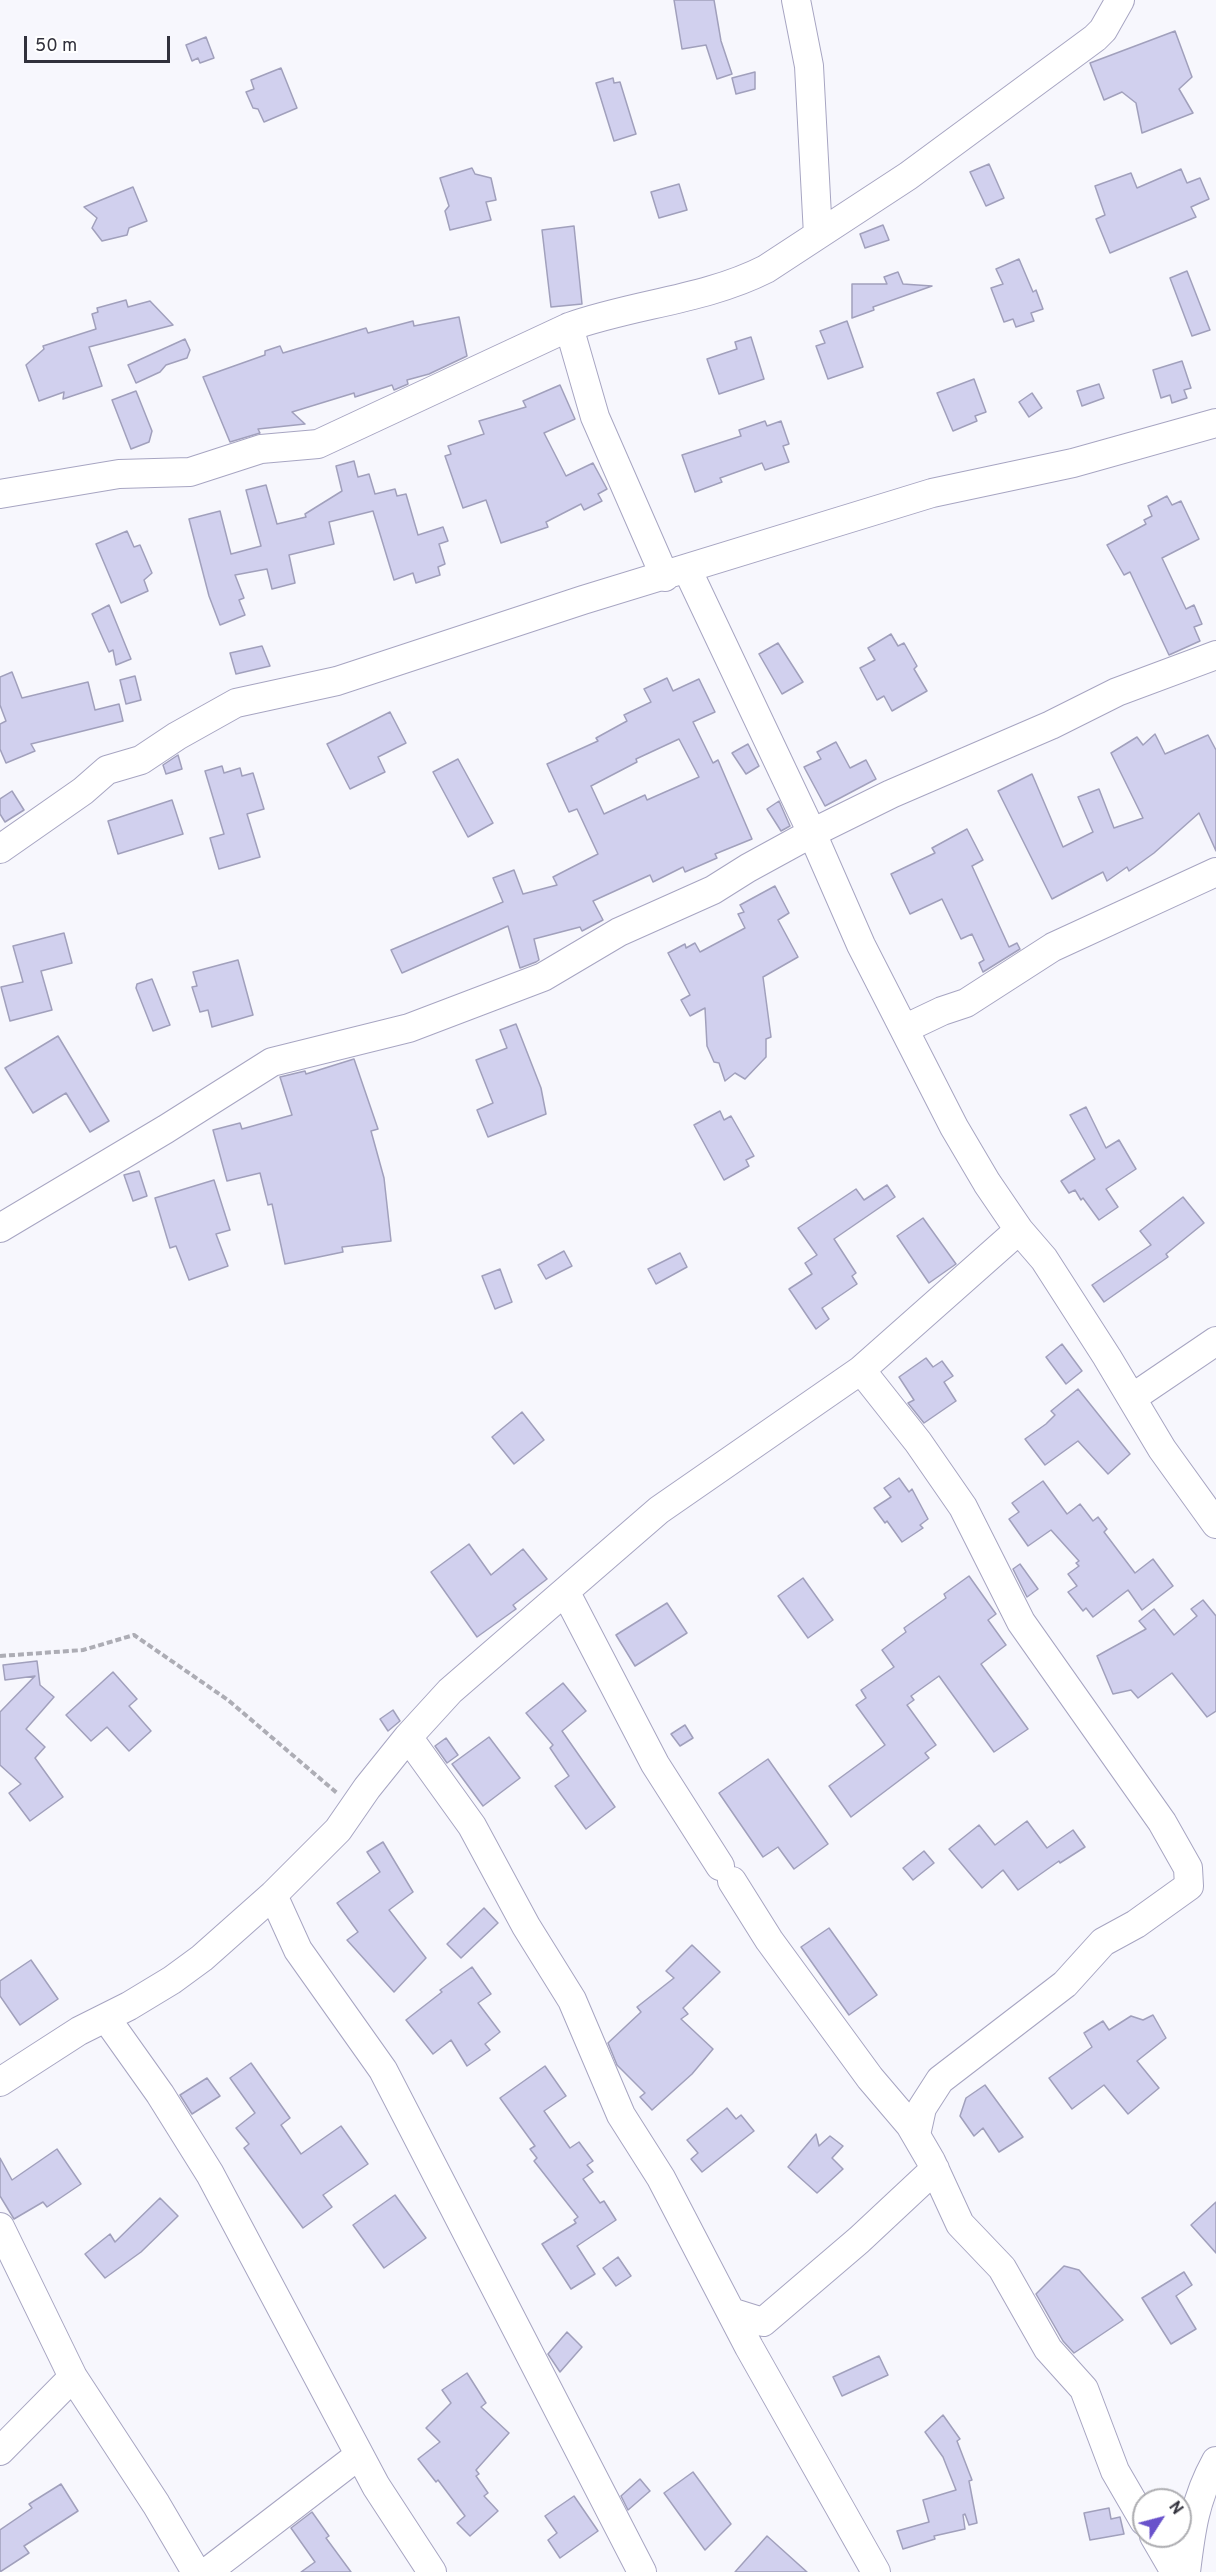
<!DOCTYPE html>
<html>
<head>
<meta charset="utf-8">
<style>
  body { margin:0 }
  #map { position:relative; width:1216px; height:2572px; overflow:hidden; background:#f7f7fd; font-family:Overpass,sans-serif }
  canvas { display:block }
  .north { position:absolute; left:1132px; top:2488px; width:60px; height:60px; box-sizing:border-box; background:#fff; border:2px solid #adadb1; border-radius:50%; rotate:54deg; font-size:16px; font-weight:700; line-height:24px; text-align:center; color:#31313c }
  .north::after { content:''; display:block; margin:auto; width:21px; height:27px; background:#6952cb; clip-path:polygon(50% 0,100% 100%,50% 72%,0 100%) }
  .scale { position:absolute; left:24px; top:36px; width:146px; height:27px; box-sizing:border-box; border:3px solid #31313c; border-top:0; padding-left:8px; font-size:18px; line-height:21px; white-space:nowrap; color:#31313c; -webkit-text-stroke:4px #fff; paint-order:stroke }
</style>
</head>
<body>
<div id="map">
<canvas width="1216" height="2572"></canvas>
<div class="north">N</div>
<div class="scale">50 m</div>
</div>
<script>
const ctx = document.querySelector('canvas').getContext('2d');
ctx.lineJoin = 'round';
function fillPath(path, color) {
  ctx.fillStyle = color;
  ctx.fill(path, 'evenodd');
}
function trace(path, color, width, dash) {
  ctx.strokeStyle = color;
  ctx.lineWidth = width;
  ctx.lineCap = dash ? 'butt' : 'round';
  ctx.setLineDash(dash || []);
  ctx.stroke(path);
}
const building = new Path2D(`
  M674,0H714L721,41L732,74L717,79L706,45L682,49Z
  M1175,31L1192,77L1179,89L1193,113L1142,133L1136,103L1122,92L1104,100L1090,63Z
  M206,37L214,58L200,63L198,58L192,61L186,45Z
  M281,68L297,108L264,122L258,109L253,108L246,92L254,89L251,80Z
  M755,72V89L736,94L732,78Z
  M613,78L614,83L620,82L636,134L614,141L596,83Z
  M989,164L1004,198L986,206L970,172Z
  M472,168L475,174L491,178L496,200L486,202L491,220L450,230L445,211L449,206L440,178Z
  M1181,169L1187,183L1200,178L1209,199L1191,207L1196,217L1110,253L1096,219L1105,215L1095,186L1131,173L1137,188Z
  M679,184L687,210L659,218L651,192Z
  M133,187L147,221L129,228L127,235L102,241L92,228L97,218L84,207Z
  M883,225L889,240L865,248L860,234Z
  M574,226L582,304L551,307L542,230Z
  M1019,259L1033,292L1036,290L1043,309L1031,313L1034,321L1016,327L1013,319L1004,322L991,288L1003,284L996,269Z
  M1187,271L1210,330L1192,336L1170,278Z
  M898,272L903,284L932,286L873,307L874,310L852,318V284H887L884,277Z
  M126,300L128,307L150,301L173,325L89,347L102,386L63,399L64,392L39,401L26,365L44,349L43,346L96,329L92,314L98,312L97,308Z
  M459,317L467,356L429,374L407,380L408,384L394,390L392,385L355,397L354,393L292,412L305,424L258,429L260,433L230,442L203,377L265,355V351L280,346L283,353L366,328L368,333L413,321L414,326Z
  M847,321L863,367L828,379L816,346L825,343L820,331Z
  M751,337L764,379L719,394L707,359L737,349L735,342Z
  M185,339L190,350L187,358L166,365L160,372L136,383L128,365Z
  M1182,361L1191,388L1184,390L1187,398L1172,403L1170,395L1161,398L1153,370Z
  M974,379L986,412L975,416L977,421L953,431L937,393Z
  M1099,384L1104,398L1082,406L1077,391Z
  M560,385L575,419L544,433L566,476L593,463L607,489L598,494L602,501L584,510L581,504L546,522L548,527L501,543L486,500L463,508L445,456L451,454L448,446L484,434L479,421L526,407L523,401Z
  M136,391L152,431L149,442L131,449L112,400Z
  M1032,393L1042,408L1029,417L1019,402Z
  M765,421L767,426L781,421L789,444L783,446L789,462L765,470L762,463L720,478L722,482L695,492L682,455L741,436L739,430Z
  M354,461L358,477L369,474L375,494L395,489L397,496L406,494L418,535L443,527L448,541L439,544L445,564L438,567L440,575L416,583L413,573L394,580L373,511L329,522L334,544L289,555L295,583L272,589L267,569L235,575L244,598L239,600L245,615L220,625L209,596L189,519L220,511L231,554L261,546L246,490L266,485L277,524L306,517L305,514L342,491L336,466Z
  M1167,496L1172,505L1181,501L1199,539L1162,558L1186,609L1194,605L1202,624L1194,627L1200,641L1169,655L1130,572L1124,575L1107,545L1146,524L1144,520L1152,516L1148,506Z
  M127,531L134,547L140,545L152,573L144,580L148,591L121,603L96,544Z
  M109,605L131,659L116,665L113,650L109,652L92,614Z
  M891,634L898,646L904,643L917,666L914,669L927,691L892,711L884,696L877,700L860,668L875,660L868,648Z
  M778,643L803,682L782,694L759,654Z
  M262,646L270,666L236,674L230,653Z
  M12,672L22,698L88,682L95,710L119,704L123,721L31,744L35,751L6,763L0,749V724L6,721L0,705V677Z
  M135,676L141,700L126,704L120,680Z
  M667,678L673,691L699,679L715,712L693,722L713,763L718,760L752,839L715,854L717,858L685,872L683,867L653,882L650,875L593,901L603,920L582,931L580,927L534,939L539,960L536,962L520,968L508,926L402,973L391,950L503,902L493,878L514,870L523,894L557,885L553,877L598,854L577,809L569,812L547,764L598,741L596,738L627,721L624,715L651,702L644,689ZM679,739L699,777L647,800L645,795L604,814L591,786L637,762L636,759Z
  M390,712L406,743L378,757L385,772L350,789L327,744Z
  M1155,734L1165,754L1208,735L1216,750V851L1199,813L1154,853L1129,871L1127,867L1107,881L1103,872L1052,899L998,791L1032,774L1063,847L1093,832L1078,797L1099,789L1114,828L1143,818L1111,753L1137,737L1143,745Z
  M836,742L850,768L866,760L876,779L825,806L804,767L821,759L817,752Z
  M748,744L759,766L746,774L732,753Z
  M178,755L182,769L166,774L163,765Z
  M458,759L493,823L468,837L433,772Z
  M222,766L224,773L240,768L242,776L253,773L264,809L247,814L260,857L219,869L210,838L224,834L205,771Z
  M12,791L24,810L5,822L0,814V799Z
  M172,800L183,834L118,854L108,821Z
  M779,801L790,826L781,831L767,809Z
  M967,829L983,860L972,866L1009,947L1017,943L1020,949L983,972L979,963L984,960L972,934L961,939L942,899L910,914L891,874L935,853L932,848Z
  M775,886L789,913L778,920L798,957L763,977L771,1037L766,1039V1057L745,1079L735,1073L725,1081L719,1063L714,1062L707,1046L705,1008L690,1016L681,1000L690,995L668,953L685,944L686,948L695,943L700,952L745,928L738,914L744,912L740,905Z
  M64,933L72,963L41,971L52,1010L10,1021L1,987L23,982L13,946Z
  M238,960L253,1015L212,1027L208,1010L200,1012L192,987L197,986L193,972Z
  M152,979L170,1025L153,1031L136,988L137,984Z
  M516,1024L541,1088L546,1114L488,1137L477,1110L493,1103L476,1060L507,1048L500,1030Z
  M58,1036L109,1121L90,1132L66,1093L33,1113L5,1068Z
  M354,1059L378,1129L371,1131L384,1178L391,1241L342,1247L343,1252L285,1264L272,1204L268,1205L260,1173L227,1181L213,1130L240,1123L242,1129L292,1115L280,1077L305,1071L306,1074Z
  M1086,1107L1106,1148L1119,1140L1136,1169L1106,1189L1118,1207L1099,1220L1083,1198L1081,1200L1075,1190L1069,1193L1061,1181L1095,1159L1070,1115Z
  M720,1111L724,1120L731,1116L754,1156L746,1160L749,1166L724,1180L694,1125Z
  M139,1171L147,1196L133,1201L124,1175Z
  M214,1180L230,1230L216,1234L228,1266L189,1280L176,1246L170,1248L155,1198Z
  M887,1185L895,1197L834,1239L856,1273L852,1276L857,1284L822,1308L829,1319L816,1329L789,1289L812,1274L805,1263L817,1255L798,1228L856,1189L864,1200Z
  M1183,1197L1204,1223L1166,1254L1168,1257L1104,1302L1092,1285L1151,1245L1140,1231Z
  M923,1218L956,1264L929,1283L897,1236Z
  M564,1251L572,1266L546,1279L538,1265Z
  M680,1253L687,1267L656,1284L648,1269Z
  M500,1269L512,1302L495,1309L482,1276Z
  M1062,1344L1082,1371L1066,1384L1046,1357Z
  M926,1358L933,1367L942,1361L953,1376L944,1382L956,1401L924,1423L908,1403L914,1400L899,1377Z
  M1078,1389L1130,1454L1108,1474L1078,1441L1045,1465L1025,1439L1046,1424L1055,1415L1051,1411Z
  M522,1412L544,1440L514,1464L492,1437Z
  M899,1478L909,1492L912,1489L928,1519L920,1525L923,1528L902,1542L887,1521L885,1523L874,1508L891,1497L884,1488Z
  M1043,1481L1067,1514L1080,1504L1093,1521L1098,1517L1107,1529L1104,1532L1135,1573L1153,1559L1173,1586L1142,1610L1128,1590L1093,1617L1086,1608L1083,1611L1068,1592L1077,1586L1068,1574L1079,1566L1076,1563L1079,1561L1051,1530L1028,1546L1009,1519L1019,1512L1012,1503Z
  M469,1544L491,1575L523,1549L547,1579L513,1605L516,1609L477,1637L431,1572Z
  M1020,1564L1038,1589L1027,1597L1013,1569Z
  M969,1576L996,1614L988,1620L1006,1645L981,1664L1028,1729L994,1752L939,1676L911,1696L914,1700L907,1705L936,1745L925,1753L929,1758L851,1817L829,1786L885,1745L856,1705L866,1698L861,1690L894,1667L882,1650L906,1632L904,1628L946,1598L944,1594Z
  M803,1578L833,1620L808,1638L778,1596Z
  M1203,1600L1216,1616V1711L1207,1717L1172,1673L1138,1698L1131,1690L1113,1694L1097,1656L1146,1629L1139,1621L1154,1609L1174,1635L1197,1616L1191,1609Z
  M667,1603L687,1633L635,1666L616,1635Z
  M37,1661L40,1685L54,1697L26,1729L45,1747L35,1758L63,1797L30,1821L9,1793L21,1784L0,1765V1712L35,1676L5,1680L3,1665Z
  M113,1672L137,1699L129,1706L151,1731L129,1751L107,1727L91,1741L66,1715Z
  M563,1683L586,1711L562,1731L615,1807L586,1829L555,1786L569,1776L550,1748L553,1745L526,1713Z
  M393,1710L400,1721L388,1731L380,1719Z
  M685,1725L693,1738L680,1746L671,1734Z
  M489,1737L520,1778L483,1806L452,1764Z
  M446,1738L458,1755L447,1763L435,1746Z
  M768,1759L828,1844L794,1869L778,1847L763,1857L719,1793Z
  M1027,1821L1047,1848L1073,1830L1085,1847L1060,1863L1059,1861L1018,1890L1003,1870L982,1888L949,1849L979,1825L995,1845Z
  M383,1842L413,1892L389,1910L426,1958L394,1992L347,1940L358,1932L337,1903L380,1872L367,1852Z
  M924,1851L934,1863L913,1880L903,1868Z
  M484,1908L498,1923L461,1958L447,1944Z
  M829,1928L877,1995L849,2015L801,1947Z
  M692,1945L720,1972L683,2008L688,2014L681,2019L713,2049L692,2074L652,2110L640,2097L645,2093L617,2065L608,2043L641,2012L637,2007L674,1978L666,1971Z
  M31,1960L58,1999L20,2025L0,1996V1981Z
  M472,1967L491,1994L478,2003L500,2032L485,2044L490,2050L467,2066L451,2040L433,2054L406,2020L442,1992L440,1990Z
  M1153,2015L1166,2038L1137,2061L1159,2088L1128,2114L1104,2085L1072,2109L1049,2078L1092,2047L1084,2033L1103,2021L1109,2030L1131,2016L1143,2020Z
  M251,2063L290,2118L281,2125L301,2154L341,2126L368,2164L323,2195L332,2207L303,2228L244,2148L249,2144L236,2128L255,2113L230,2078Z
  M545,2066L566,2096L544,2111L570,2148L579,2142L593,2161L587,2165L593,2172L583,2179L600,2203L604,2201L616,2220L577,2246L595,2274L571,2289L542,2244L576,2223L574,2220L578,2217L534,2161L537,2158L530,2149L535,2146L500,2098Z
  M207,2078L220,2096L192,2114L180,2095Z
  M985,2085L1023,2137L999,2152L983,2128L974,2136L960,2116L966,2098Z
  M727,2108L736,2119L741,2115L754,2131L702,2172L691,2159L698,2153L687,2140Z
  M816,2134L819,2146L830,2136L843,2146L832,2158L843,2169L817,2193L788,2167Z
  M57,2149L81,2184L47,2207L43,2202L14,2219L0,2196V2158L12,2180Z
  M395,2195L426,2238L384,2268L353,2225Z
  M160,2198L178,2216L141,2252L105,2278L85,2254L110,2234L115,2242Z
  M1216,2202V2253L1191,2225Z
  M618,2257L631,2276L616,2286L603,2268Z
  M1064,2266L1079,2270L1123,2320L1074,2353L1063,2341L1036,2294Z
  M1184,2272L1192,2285L1176,2296L1196,2329L1171,2344L1142,2298Z
  M567,2332L582,2347L560,2372L548,2354Z
  M879,2356L888,2375L842,2396L833,2377Z
  M467,2373L486,2403L481,2407L509,2433L476,2470L479,2474L476,2476L488,2493L484,2496L498,2511L470,2536L457,2523L465,2516L438,2480L436,2482L418,2459L440,2442L426,2428L451,2403L442,2390Z
  M943,2415L960,2439L957,2441L972,2480L969,2481L977,2523L969,2525L965,2514L963,2515L965,2529L934,2536L935,2539L903,2549L897,2531L929,2522L923,2500L956,2490L943,2457L925,2432Z
  M693,2472L731,2524L705,2550L664,2493Z
  M640,2479L650,2491L628,2510L621,2496Z
  M61,2484L78,2511L24,2546L29,2553L0,2572V2530L32,2508L29,2504Z
  M574,2496L598,2531L560,2558L548,2540L557,2533L545,2516Z
  M1109,2508L1111,2519L1120,2517L1124,2534L1090,2540L1084,2513Z
  M312,2512L329,2536L326,2538L351,2572H301L315,2562L291,2528Z
  M767,2536L807,2572H735Z`);
fillPath(building, '#d1d0ee');
trace(building, '#a1a0bc', 1.5);
const minor = new Path2D(`
  M796,0L809,66L818,235
  M569,327L595,417L665,577
  M0,494L119,474L190,472L261,449L318,444L569,327C633,304 705,300 766,269L908,176L1095,38L1103,30L1120,0
  M687,569L812,833L861,945L954,1127L987,1183L1019,1230L1044,1259L1107,1357L1162,1449L1216,1524
  M0,849L83,791L107,770L141,760L177,736L236,703L337,681L583,600L932,493L1073,463L1216,423
  M904,1029L942,1011L966,1003L1053,947L1216,872
  M0,1228L166,1129L272,1062L409,1028L543,977L619,932L713,890L748,868L812,833L891,794L1051,725L1117,692L1216,655
  M861,1370L918,1442L963,1507L1021,1622L1162,1822L1188,1868L1189,1886L1136,1924L1103,1942L1065,1984L940,2080L922,2108L916,2135
  M1132,1398L1216,1341
  M566,1593L655,1764L720,1866
  M408,1737L472,1826L526,1926L572,2000L621,2115L661,2178L749,2347L876,2572
  M732,1881L769,1940L870,2078L910,2125L931,2161L960,2224L1002,2268L1048,2349L1084,2389L1115,2471L1144,2521
  M273,1895L298,1950L383,2070L642,2572
  M106,2018L160,2094L210,2174L376,2486L432,2572
  M0,2082L79,2031L129,2006L172,1980L202,1958L273,1895L338,1830L367,1788L408,1737L450,1691L659,1510L861,1370L1019,1230
  M0,2227L73,2377L156,2504L196,2572
  M731,2312L763,2322L859,2240L935,2169
  M0,2451L73,2377
  M1154,2536L1175,2572
  M207,2572L358,2456
  M1186,2572C1191,2530 1195,2499 1216,2461`);
trace(minor, '#a7a5c2', 30);
trace(new Path2D(`
  M0,1656L83,1650L134,1635L228,1700L337,1793`), '#adadb5', 4, [6, 3]);
trace(minor, '#fff', 28);
</script>
</body>
</html>
